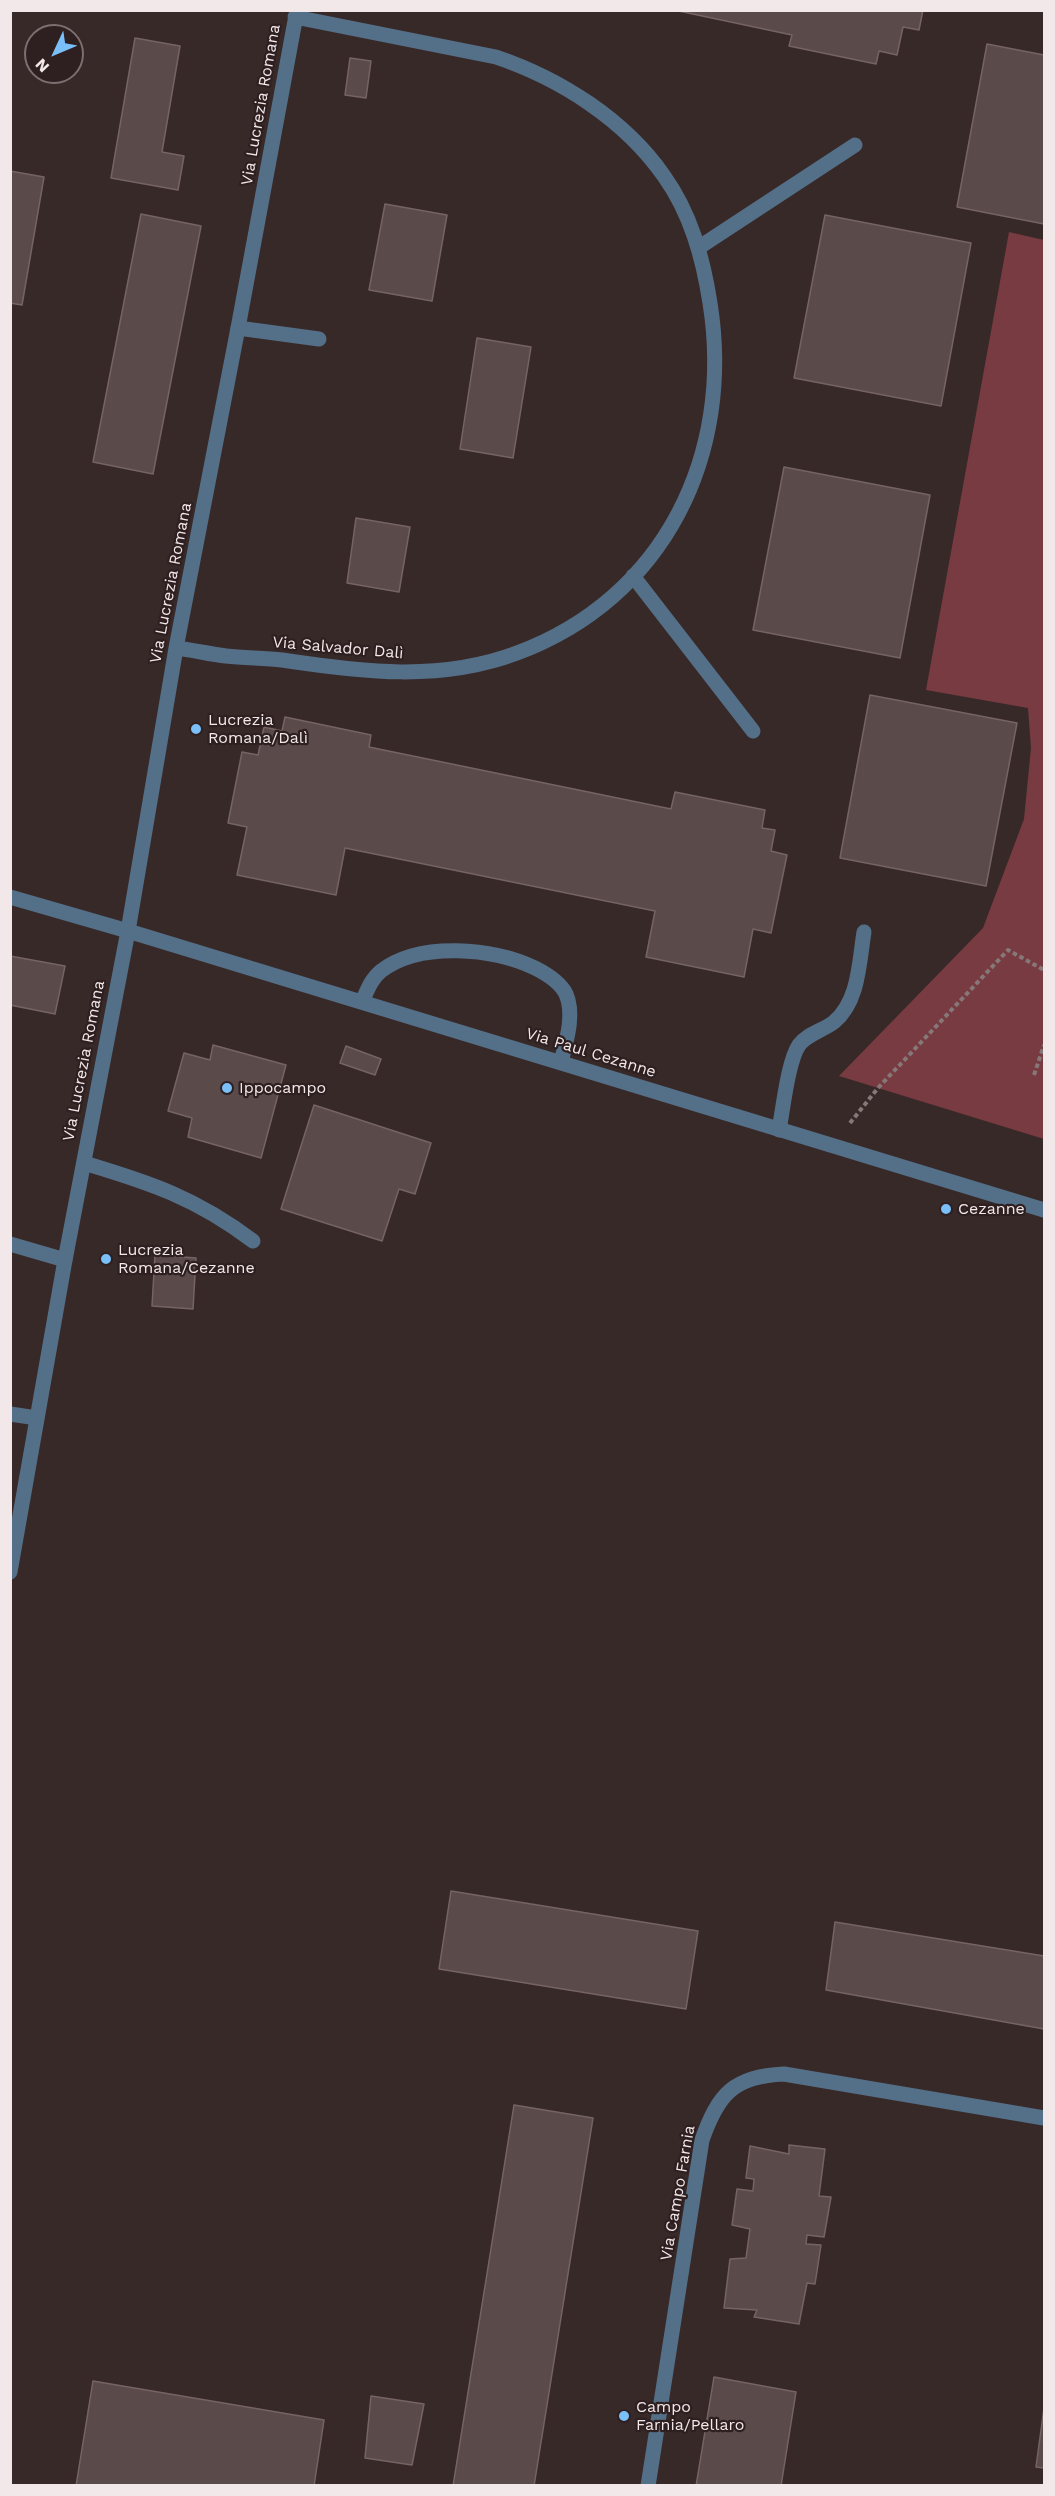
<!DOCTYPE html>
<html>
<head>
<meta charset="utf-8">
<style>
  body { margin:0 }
  #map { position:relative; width:1055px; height:2496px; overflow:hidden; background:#382929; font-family:"Work Sans",sans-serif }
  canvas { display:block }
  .frame { position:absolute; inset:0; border:12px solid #f3e8e9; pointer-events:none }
  .north { position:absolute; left:24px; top:24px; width:60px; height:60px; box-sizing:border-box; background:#2e1f20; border:2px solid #7d6f70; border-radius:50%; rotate:226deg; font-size:16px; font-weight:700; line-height:24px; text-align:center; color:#f3e8e9 }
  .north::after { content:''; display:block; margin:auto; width:21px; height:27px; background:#7abff8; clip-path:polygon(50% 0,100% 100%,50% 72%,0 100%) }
</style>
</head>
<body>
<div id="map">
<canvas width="1055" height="2496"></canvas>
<div class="frame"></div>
<div class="north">N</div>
</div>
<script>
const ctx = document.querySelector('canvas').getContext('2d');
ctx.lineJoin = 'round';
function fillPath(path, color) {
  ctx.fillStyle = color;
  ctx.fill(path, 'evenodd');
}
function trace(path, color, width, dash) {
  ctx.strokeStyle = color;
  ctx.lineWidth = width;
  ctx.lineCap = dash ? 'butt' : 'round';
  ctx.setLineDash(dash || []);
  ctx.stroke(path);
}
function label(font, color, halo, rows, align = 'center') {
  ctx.font = font + ' "Work Sans",sans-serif';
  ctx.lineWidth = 4.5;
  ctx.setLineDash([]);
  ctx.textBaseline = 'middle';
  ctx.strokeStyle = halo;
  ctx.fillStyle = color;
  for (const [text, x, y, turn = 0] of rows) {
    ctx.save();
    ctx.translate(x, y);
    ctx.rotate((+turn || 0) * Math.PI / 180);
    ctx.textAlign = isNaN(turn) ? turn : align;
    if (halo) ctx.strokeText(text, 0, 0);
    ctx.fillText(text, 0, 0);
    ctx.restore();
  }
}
fillPath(new Path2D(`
  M1009,232L1044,240V1139L839,1076L983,928L1024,819L1031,748L1028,708L926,690Z`), '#783b41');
const building = new Path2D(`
  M674,10H923L919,30L903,27L897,55L879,51L876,64L789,46L792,35Z
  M135,38L180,46L162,152L184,156L178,190L111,178Z
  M987,44L1044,55V224L957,207Z
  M350,58L371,61L366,98L345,95Z
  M10,171L44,177L22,305L10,303Z
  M385,204L447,215L432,301L369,290Z
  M141,214L201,226L153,474L93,462Z
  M825,215L971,243L941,406L794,378Z
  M477,338L531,347L513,458L460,449Z
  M784,467L930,495L900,658L753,630Z
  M356,518L410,527L399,592L347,583Z
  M870,695L1017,723L986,886L840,858Z
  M285,717L371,735L369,747L671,809L675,792L765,810L762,828L775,830L771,851L787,855L771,933L753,929L744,977L646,957L655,911L345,848L336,895L237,875L247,827L228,823L242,752L258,755L264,727L282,731Z
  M10,956L65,966L55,1014L10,1005Z
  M213,1045L286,1065L261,1158L188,1137L192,1118L168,1111L184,1053L210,1060Z
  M346,1046L381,1059L375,1075L340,1063Z
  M314,1105L431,1143L415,1194L399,1189L382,1241L281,1209Z
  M155,1255L196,1258L193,1309L152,1306Z
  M451,1891L698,1931L686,2009L439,1969Z
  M835,1922L1044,1956V2029L826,1990Z
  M514,2105L593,2118L534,2486H453Z
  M789,2145L825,2149L819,2196L831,2197L824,2237L807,2235L806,2244L821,2245L815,2284L807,2283L799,2324L754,2317L757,2310L724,2308L730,2259L746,2258L750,2229L732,2225L737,2189L753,2191L754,2179L746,2178L750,2146L789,2154Z
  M714,2377L796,2392L781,2486H696Z
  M93,2381L324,2420L314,2486H76Z
  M371,2396L424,2404L412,2465L365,2458Z
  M1044,2408V2468L1036,2467Z`);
fillPath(building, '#5b4a4a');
trace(building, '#766465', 1.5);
trace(new Path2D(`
  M1034,1075L1044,1045
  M850,1123L878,1088L1008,950L1044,970`), '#867879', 4, [4.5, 3]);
trace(new Path2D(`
  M238,328L319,339
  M779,1130C783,1109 788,1061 799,1045C807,1034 824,1030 834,1022C859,1001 859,963 864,932
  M84,1163C151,1183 196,1198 253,1241
  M10,1244L65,1260
  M10,1414L37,1418`), '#547088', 15);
trace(new Path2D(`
  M297,10L238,328L176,648L128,931L1044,1210
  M698,248L855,145
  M633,576L753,731
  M176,648C193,650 209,654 226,656C245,658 264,658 282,660C362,672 440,682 517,653C665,598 734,454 710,303C703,258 691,214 664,176C625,120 561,79 496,57L295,17
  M362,1002C367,991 371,979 381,971C420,941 493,948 535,968C547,974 560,982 566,994C575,1015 566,1042 561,1062
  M648,2486L702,2140C718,2094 734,2076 784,2074L1044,2118`), '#547088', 15);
trace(new Path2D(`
  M10,897L128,931L65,1260L10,1572`), '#547088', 15);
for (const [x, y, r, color] of [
  [196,729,6,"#7abff8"],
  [227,1088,6,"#7abff8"],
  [946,1209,6,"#7abff8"],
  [106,1259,6,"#7abff8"],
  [624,2416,6,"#7abff8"]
]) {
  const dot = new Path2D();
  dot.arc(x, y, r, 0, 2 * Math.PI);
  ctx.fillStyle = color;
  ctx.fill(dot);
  trace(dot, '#2e1f20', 2);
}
label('16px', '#f3e8e9', '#2e1f20', [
  ["Via Lucrezia Romana",261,105,-80],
  ["Via Lucrezia Romana",171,583,-79],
  ["Via Salvador Dalì",338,648,5],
  ["Via Paul Cezanne",591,1053,17],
  ["Via Lucrezia Romana",84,1061,-79],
  ["Via Campo Farnia",678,2193,-80]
]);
label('16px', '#f3e8e9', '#2e1f20', [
  ["Lucrezia",208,720],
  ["Romana/Dalì",208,738],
  ["Ippocampo",239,1088],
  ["Cezanne",958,1209],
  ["Lucrezia",118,1250],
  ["Romana/Cezanne",118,1268],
  ["Campo",636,2407],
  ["Farnia/Pellaro",636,2425]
], 'left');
</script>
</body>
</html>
